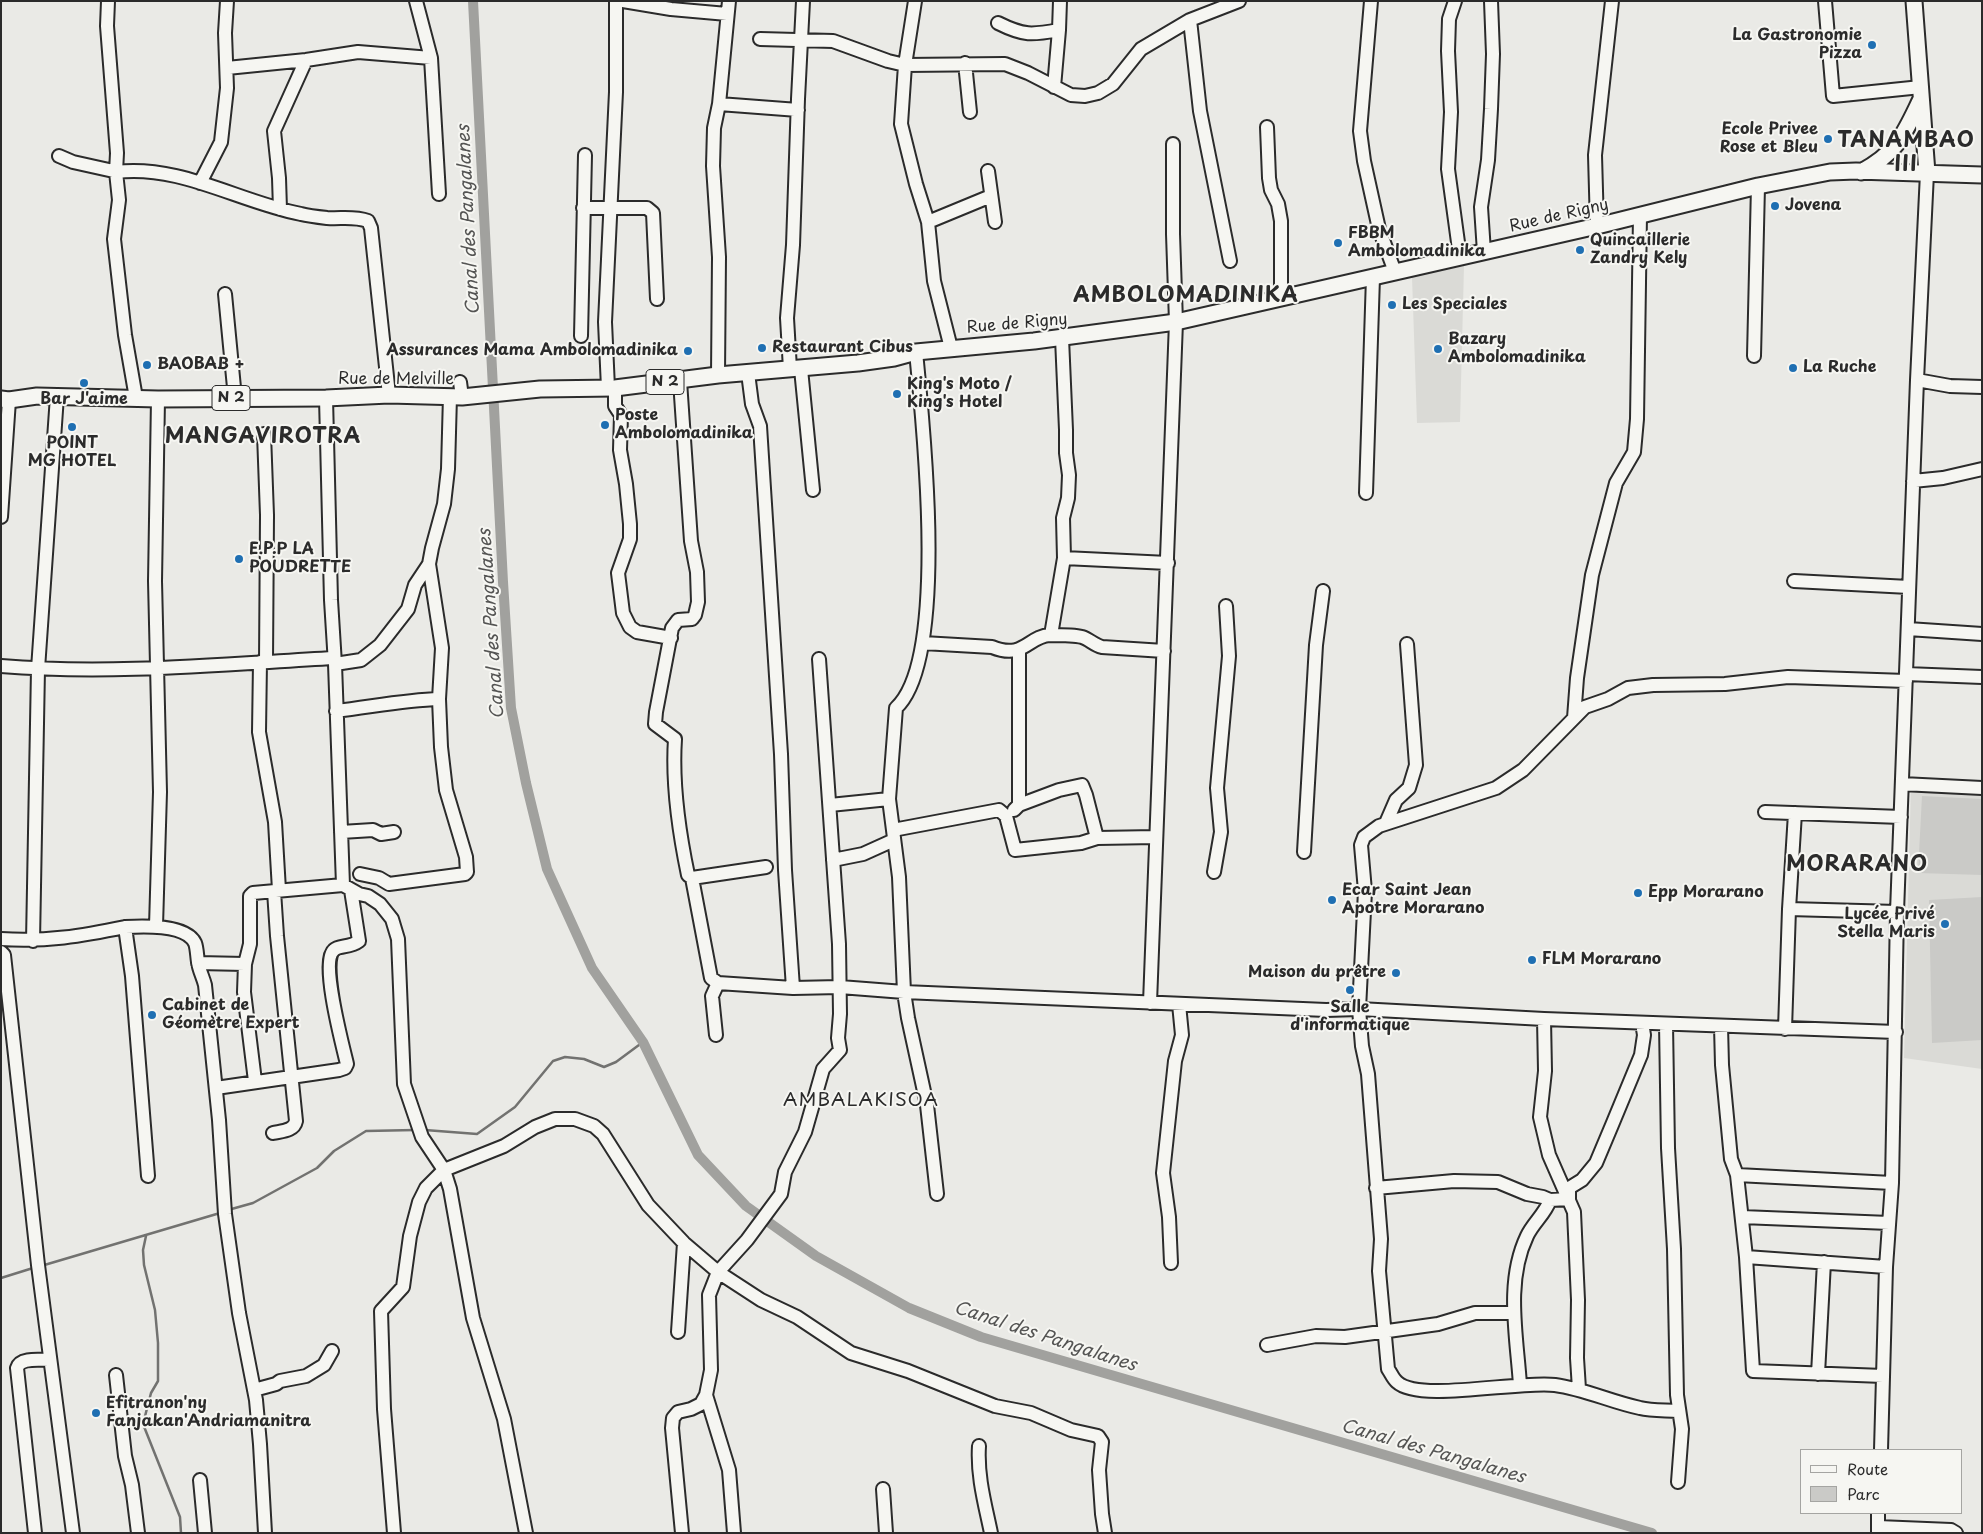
<!DOCTYPE html>
<html>
<head>
<meta charset="utf-8">
<style>
  body { margin:0 }
  #map { position:relative; width:1983px; height:1534px; overflow:hidden; background:#eaeae6; font-family:"Playpen Sans",sans-serif }
  canvas { display:block }
  .frame { position:absolute; inset:0; border:2px solid #2b2b2b; pointer-events:none }
  .legend { position:absolute; left:1800px; top:1449px; width:162px; height:65px; box-sizing:border-box; background:#f6f6f2; border:1px solid #a5a5a2; margin:0; padding:6px 9px; list-style:none; font-size:15px; color:#2b2b2b }
  .legend li { display:flex; align-items:center; gap:10px; height:25px }
  .legend b { width:25px; border:1px solid #a5a5a2 }
</style>
</head>
<body>
<div id="map">
<canvas width="1983" height="1534"></canvas>
<div class="frame"></div>
<ul class="legend">
<li><b style="height:6px;background:#f6f6f2"></b>Route</li>
<li><b style="height:14px;background:#cacac7"></b>Parc</li>
</ul>
</div>
<script>
const ctx = document.querySelector('canvas').getContext('2d');
ctx.lineJoin = 'round';
function fillPath(path, color) {
  ctx.fillStyle = color;
  ctx.fill(path, 'evenodd');
}
function trace(path, color, width, dash) {
  ctx.strokeStyle = color;
  ctx.lineWidth = width;
  ctx.lineCap = dash ? 'butt' : 'round';
  ctx.setLineDash(dash || []);
  ctx.stroke(path);
}
function label(font, color, halo, rows, align = 'center') {
  ctx.font = font + ' "Playpen Sans",sans-serif';
  ctx.lineWidth = 4;
  ctx.setLineDash([]);
  ctx.textBaseline = 'middle';
  ctx.strokeStyle = halo;
  ctx.fillStyle = color;
  for (const [text, x, y, turn = 0] of rows) {
    ctx.save();
    ctx.translate(x, y);
    ctx.rotate((+turn || 0) * Math.PI / 180);
    ctx.textAlign = isNaN(turn) ? turn : align;
    if (halo) ctx.strokeText(text, 0, 0);
    ctx.fillText(text, 0, 0);
    ctx.restore();
  }
}
fillPath(new Path2D(`
  M1464,266L1460,422L1417,423L1412,277Z
  M1911,784L1982,789V1069L1904,1058Z`), '#dadad6');
fillPath(new Path2D(`
  M1922,796L1982,799V875L1918,873Z
  M1982,897V1040L1932,1043L1929,900Z`), '#cacac7');
trace(new Path2D(`
  M425,1130L477,1134L515,1107L553,1061L565,1057L584,1059L604,1067L616,1062L643,1042
  M228,1210L253,1203L317,1168L334,1151L366,1131L415,1130
  M146,1236L143,1250L144,1265L155,1310L158,1343V1381L151,1393L143,1424L180,1517L181,1533
  M41,1266L220,1213
  M1,1278L33,1268`), '#727270', 2.5);
trace(new Path2D(`
  M473,1L503,582L511,708L526,783L547,869L592,968L643,1042L698,1155L746,1206L816,1256L909,1308L981,1337L1652,1533`), '#a1a19e', 10);
const minor = new Path2D(`
  M108,1L107,26L117,153L116,172L119,200L114,239L125,335L136,398
  M416,1L431,58L439,194
  M623,1L671,9L727,14
  M915,1L905,65L901,124L916,184L928,222L934,281L951,348
  M1371,1L1360,131L1364,161L1379,229L1395,272
  M1455,1L1449,19L1448,51L1451,112L1448,169L1460,257
  M1825,1L1833,96L1921,87
  M1190,20L1200,111L1230,261
  M998,23C1024,36 1032,35 1059,30
  M760,39L833,41L888,61L905,65L1005,64L1028,73L1071,95L1085,96L1098,93L1113,84L1141,49L1190,20L1239,1
  M965,63L970,112
  M227,68L306,60L358,52L431,58
  M1054,87L1059,30L1060,1
  M719,104L798,110
  M1267,127L1269,178L1271,190L1278,204L1281,221V298
  M59,156L73,162L118,172
  M988,171L995,222
  M116,172C180,164 239,202 301,214C309,216 318,217 327,218C341,219 354,216 368,221L371,228L389,395
  M200,183L221,142L227,88L225,33L227,1
  M583,208H647L653,213L657,299
  M280,209L279,178L274,131L306,60
  M928,222L991,196
  M1597,226L1595,155L1612,1
  M1484,252L1481,207L1488,160L1491,109L1493,54L1491,1
  M225,294L235,398
  M581,336L585,155
  M916,352C923,424 949,659 896,708L889,799L899,877L904,992L908,1018L927,1105L937,1194
  M1754,356L1758,186
  M790,369L787,318L793,245L798,99L803,1
  M801,369L813,490
  M748,373L752,404L760,426L781,754L785,870L793,988
  M718,375L719,257L713,166L714,128L719,104L729,1
  M1917,380L1950,386L1982,387
  M680,381L691,541L697,572L698,602L695,615L692,619L678,620L672,628L656,712L655,724L675,739C672,783 679,832 688,875L692,878L711,978L718,983L793,988L840,987L904,992L1326,1010L1359,1009L1544,1019L1896,1032
  M460,382L462,397
  M608,388L605,322L616,92V1
  M615,388V406L621,415L620,450L626,484L630,524V539L618,573L623,613L630,627L637,632L671,638
  M326,398L331,600L335,664L343,885L359,894L368,896L380,904L392,919L398,939L404,1084L422,1137L444,1170L450,1189L473,1318L504,1419L526,1533
  M264,434L267,515L266,662
  M1913,481L1943,478L1982,469
  M1366,493L1373,277
  M1,517L9,400
  M1064,558L1168,563
  M1794,581L1909,587
  M1908,629L1982,634
  M1051,635L1064,558L1063,518L1068,498L1069,475L1066,453V430L1062,338
  M923,643L992,647C1024,660 1028,636 1050,635C1058,635 1074,635 1082,637C1089,639 1094,645 1102,647L1164,651
  M1019,650V805
  M260,662L259,732L275,822L279,890
  M335,664L361,660L380,645L408,609L415,585L429,564
  M1,666C112,675 224,664 334,658
  M1906,674L1982,677
  M336,711C371,707 404,700 439,699
  M1574,718L1577,678L1592,575L1616,483L1634,452L1637,419L1640,215
  M1902,784L1982,788
  M830,805L889,799
  M1014,810L1019,805L1059,790L1082,785L1086,795L1097,838
  M1765,812L1901,817
  M1386,823L1396,800L1409,788L1416,765L1407,644
  M893,830L999,810L1006,816L1015,850L1081,843L1097,838L1156,837
  M341,832L373,830L381,834L394,832
  M1304,852L1316,645L1323,591
  M833,860L863,854L894,840
  M1214,872L1221,832L1217,788L1229,656L1226,606
  M360,874L379,878L389,884L465,874L467,872L466,857L446,790L441,747L439,699L442,648L429,564L432,548L444,504L448,469L450,396
  M692,878L766,867
  M1789,909L1897,912
  M156,926L160,792L155,581L158,399
  M1,939C46,942 82,936 125,927
  M33,941L38,669L57,396
  M1,952L4,955L38,1265L73,1533
  M198,963L245,964L250,944V896L253,893L343,885
  M245,964L244,992L255,1081
  M1150,1003L1176,322L1173,234V144
  M1544,1019L1545,1071L1540,1117L1549,1155L1574,1212L1578,1300L1577,1358L1579,1389
  M1666,1024L1668,1148L1674,1249L1677,1395L1682,1429L1678,1482
  M1721,1026L1722,1065L1731,1159L1737,1175
  M1785,1029L1789,909L1795,813
  M716,1035L712,996L718,983
  M216,1088L339,1070L345,1068L347,1064C343,1047 320,961 334,950C339,945 350,948 359,941L351,890
  M273,1133C282,1131 294,1131 296,1121L277,936L274,891
  M148,1176L132,976L125,927C142,926 186,924 195,943C197,948 197,956 198,962C199,970 203,977 205,985L219,1120L225,1214L239,1313L256,1400L260,1444L265,1533
  M1376,1188L1454,1181L1498,1182L1527,1194L1543,1197L1550,1200L1569,1199V1188L1582,1180L1596,1163L1612,1125L1641,1055L1644,1035L1642,1023
  M1742,1217L1889,1223
  M1746,1257L1886,1267
  M1171,1263L1169,1217L1163,1173L1175,1061L1182,1035L1179,1004
  M678,1332L684,1243
  M1267,1345L1316,1336L1345,1337L1438,1324L1475,1313H1514
  M1818,1374L1824,1262
  M116,1375L125,1456L132,1485L138,1533
  M1883,1376L1753,1371L1746,1257L1737,1175L1892,1183
  M1520,1385C1517,1337 1505,1282 1527,1236C1533,1223 1545,1214 1550,1200
  M254,1390L276,1384L280,1381L306,1376L324,1365L332,1351
  M706,1395L729,1470L734,1533
  M1678,1411C1666,1410 1652,1411 1640,1408C1611,1402 1585,1389 1555,1385C1521,1380 1419,1403 1397,1382C1393,1379 1391,1373 1388,1369L1379,1271L1381,1239L1368,1074L1362,1046L1359,1009L1365,891L1361,845L1364,837L1379,826L1496,788L1523,770L1585,707L1608,699L1628,688L1653,685L1725,684L1788,677L1906,681
  M979,1446C977,1476 985,1504 991,1533
  M1881,1450L1886,1267L1892,1183L1897,912L1917,380L1927,173
  M200,1480L205,1533
  M883,1489L886,1533
  M1878,1527L1951,1530L1956,1533
  M35,1533L17,1368C20,1357 40,1360 50,1360
  M394,1533L384,1409L381,1311L403,1287L410,1236L419,1202L426,1188L444,1170L504,1146L535,1127L555,1119H575L594,1126L603,1134L648,1205L684,1243L718,1272L761,1300L797,1317L851,1353L908,1371L995,1406L1031,1413L1071,1430L1098,1436L1102,1442L1099,1470L1102,1514L1105,1533
  M682,1533L672,1428L673,1418L678,1412L691,1409L701,1404L706,1395L711,1370L709,1295L718,1272L747,1240L781,1194L785,1172L805,1132L823,1069L840,1050L838,1038L840,1014L839,944L819,659
  M1878,1533V1513`);
const major = new Path2D(`
  M1914,1L1927,173
  M1861,172C1898,152 1904,134 1921,99
  M1,399L9,400L37,396L158,399L326,398L389,395L462,397L540,389L615,388L718,375L858,363L894,358L916,352L1034,341L1176,322L1597,226L1758,186L1830,172L1856,171L1982,175`);
trace(minor, '#2b2b2b', 16);
trace(major, '#2b2b2b', 19);
trace(minor, '#f6f6f2', 12);
trace(major, '#f6f6f2', 15);
for (const [x, y, r, color] of [
  [1872,45,5,"#1f6fb2"],
  [1828,139,5,"#1f6fb2"],
  [1775,206,5,"#1f6fb2"],
  [1338,243,5,"#1f6fb2"],
  [1580,250,5,"#1f6fb2"],
  [1392,305,5,"#1f6fb2"],
  [762,348,5,"#1f6fb2"],
  [1438,349,5,"#1f6fb2"],
  [688,351,5,"#1f6fb2"],
  [147,365,5,"#1f6fb2"],
  [1793,368,5,"#1f6fb2"],
  [84,383,5,"#1f6fb2"],
  [897,394,5,"#1f6fb2"],
  [605,425,5,"#1f6fb2"],
  [72,427,5,"#1f6fb2"],
  [239,559,5,"#1f6fb2"],
  [1638,893,5,"#1f6fb2"],
  [1332,900,5,"#1f6fb2"],
  [1945,924,5,"#1f6fb2"],
  [1532,960,5,"#1f6fb2"],
  [1396,973,5,"#1f6fb2"],
  [1350,990,5,"#1f6fb2"],
  [152,1015,5,"#1f6fb2"],
  [96,1413,5,"#1f6fb2"]
]) {
  const dot = new Path2D();
  dot.arc(x, y, r, 0, 2 * Math.PI);
  ctx.fillStyle = color;
  ctx.fill(dot);
  trace(dot, '#f6f6f2', 2);
}
for (const [x, y, w] of [
  [665,382,38],
  [231,398,38]
]) {
  const box = new Path2D();
  box.roundRect(x - w / 2, y - 12.5, w, 25, 4);
  ctx.fillStyle = '#f6f6f2';
  ctx.fill(box);
  trace(box, '#2b2b2b', 1);
}
label('bold 15px', '#2b2b2b', null, [
  ["N 2",665,382],
  ["N 2",231,398]
]);
label('bold 16px', '#2b2b2b', '#f6f6f2', [
  ["La Gastronomie",1862,36,"right"],
  ["Pizza",1862,54,"right"],
  ["Ecole Privee",1818,130,"right"],
  ["Rose et Bleu",1818,148,"right"],
  ["Jovena",1785,206],
  ["FBBM",1348,234],
  ["Ambolomadinika",1348,252],
  ["Quincaillerie",1590,241],
  ["Zandry Kely",1590,259],
  ["Les Speciales",1402,305],
  ["Bazary",1448,340],
  ["Ambolomadinika",1448,358],
  ["Restaurant Cibus",772,348],
  ["Assurances Mama Ambolomadinika",678,351,"right"],
  ["BAOBAB +",157,365],
  ["La Ruche",1803,368],
  ["King's Moto /",907,385],
  ["King's Hotel",907,403],
  ["Bar J'aime",84,400,"center"],
  ["Poste",615,416],
  ["Ambolomadinika",615,434],
  ["POINT",72,444,"center"],
  ["MG HOTEL",72,462,"center"],
  ["E.P.P LA",249,550],
  ["POUDRETTE",249,568],
  ["Ecar Saint Jean",1342,891],
  ["Apotre Morarano",1342,909],
  ["Epp Morarano",1648,893],
  ["Lycée Privé",1935,915,"right"],
  ["Stella Maris",1935,933,"right"],
  ["FLM Morarano",1542,960],
  ["Maison du prêtre",1386,973,"right"],
  ["Cabinet de",162,1006],
  ["Géomètre Expert",162,1024],
  ["Salle",1350,1008,"center"],
  ["d'informatique",1350,1026,"center"],
  ["Efitranon'ny",106,1404],
  ["Fanjakan'Andriamanitra",106,1422]
], 'left');
label('16px', '#2b2b2b', '#f6f6f2', [
  ["Rue de Rigny",1559,216,-13],
  ["Rue de Rigny",1017,324,-5],
  ["Rue de Melville",396,380]
]);
label('italic 18px', '#545453', '#f6f6f2', [
  ["Canal des Pangalanes",469,220,-93],
  ["Canal des Pangalanes",492,624,-94],
  ["Canal des Pangalanes",1045,1337,18],
  ["Canal des Pangalanes",1433,1452,16]
]);
ctx.letterSpacing = '1px';
label('19px', '#2b2b2b', '#f6f6f2', [
  ["AMBALAKISOA",861,1101]
]);
ctx.letterSpacing = '0px';
ctx.letterSpacing = '1px';
label('bold 21px', '#2b2b2b', '#f6f6f2', [
  ["TANAMBAO",1906,141],
  ["III",1906,165],
  ["AMBOLOMADINIKA",1186,296],
  ["MANGAVIROTRA",263,437],
  ["MORARANO",1857,865]
]);
ctx.letterSpacing = '0px';
</script>
</body>
</html>
